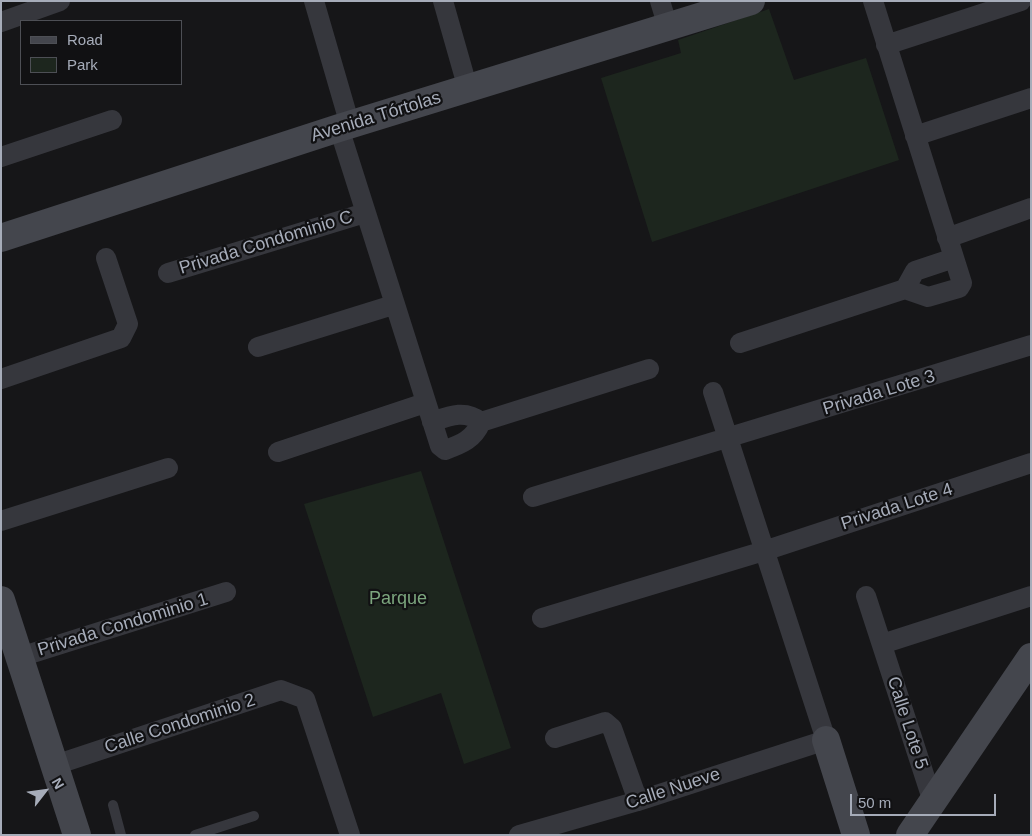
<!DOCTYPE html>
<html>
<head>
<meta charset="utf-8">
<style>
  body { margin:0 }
  #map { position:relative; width:1032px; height:836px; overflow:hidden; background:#161618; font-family:Helvetica,sans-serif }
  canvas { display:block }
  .frame { position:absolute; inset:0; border:2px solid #a6acb9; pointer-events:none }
  .legend { position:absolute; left:20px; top:20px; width:162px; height:65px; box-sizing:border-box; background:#111113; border:1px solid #4d4f55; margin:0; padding:6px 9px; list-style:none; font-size:15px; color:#a6acb9 }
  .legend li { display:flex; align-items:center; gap:10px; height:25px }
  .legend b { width:25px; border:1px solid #4d4f55 }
  .north { position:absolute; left:20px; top:766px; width:50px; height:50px; -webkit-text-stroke:4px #111113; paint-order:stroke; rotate:60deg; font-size:14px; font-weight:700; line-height:20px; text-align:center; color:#a6acb9 }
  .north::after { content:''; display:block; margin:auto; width:18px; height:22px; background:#a6acb9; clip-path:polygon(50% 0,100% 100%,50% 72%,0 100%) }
  .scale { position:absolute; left:850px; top:794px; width:146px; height:22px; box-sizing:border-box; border:2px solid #a6acb9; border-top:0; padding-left:6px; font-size:15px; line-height:18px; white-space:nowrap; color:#a6acb9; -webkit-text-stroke:4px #111113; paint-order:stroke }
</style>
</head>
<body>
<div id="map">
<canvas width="1032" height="836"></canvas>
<div class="frame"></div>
<ul class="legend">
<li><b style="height:6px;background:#44464d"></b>Road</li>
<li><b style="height:14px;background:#1d261e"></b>Park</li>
</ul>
<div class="north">N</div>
<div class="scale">50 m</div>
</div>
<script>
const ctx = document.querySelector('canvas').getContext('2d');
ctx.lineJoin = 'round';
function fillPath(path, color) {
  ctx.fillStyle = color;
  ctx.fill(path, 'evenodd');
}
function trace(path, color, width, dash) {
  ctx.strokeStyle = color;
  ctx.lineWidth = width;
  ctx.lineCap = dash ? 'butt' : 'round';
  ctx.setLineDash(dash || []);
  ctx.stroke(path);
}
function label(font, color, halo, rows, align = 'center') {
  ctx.font = font + ' Helvetica,sans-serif';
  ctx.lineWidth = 4.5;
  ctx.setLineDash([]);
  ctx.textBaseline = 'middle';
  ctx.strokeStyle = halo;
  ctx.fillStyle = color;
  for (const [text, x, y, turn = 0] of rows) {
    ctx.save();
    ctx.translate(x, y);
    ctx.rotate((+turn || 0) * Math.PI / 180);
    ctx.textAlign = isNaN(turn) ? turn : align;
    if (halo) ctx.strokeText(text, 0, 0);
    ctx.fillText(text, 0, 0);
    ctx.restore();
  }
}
fillPath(new Path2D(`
  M769,9L794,80L866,58L899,160L652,242L601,78L681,53L678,40Z
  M421,471L511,748L464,764L441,693L373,717L304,504Z`), '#1d261e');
trace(new Path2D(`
  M113,805L121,835
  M195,835L254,816`), '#36373d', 10);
trace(new Path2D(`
  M314,1L350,125
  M443,1L468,89
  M660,1L668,27
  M1,22L60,1
  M886,45L1021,1
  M339,128L440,446L445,450C462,444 474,439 481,422
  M915,136L1031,98
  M1,157L112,120
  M947,238L1031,208
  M168,273L365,213
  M905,289L915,271L954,258
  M740,343L905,289L928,297L959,288L962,283L873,1
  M258,347L393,305
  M1,379L121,338L128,324L106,258
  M432,422C449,416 465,409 481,422
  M481,422L649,369
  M278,452L425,403
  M533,497L1031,345
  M1,521L168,468
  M866,596L933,802
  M542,618L764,551L1031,463
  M882,644L1031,596
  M20,657L226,592
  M555,738L605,722L612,728L638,801
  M55,765L281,690L305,699L350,835
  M519,835L638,801L826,740L713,392`), '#36373d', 20);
trace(new Path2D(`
  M1,238L339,128L751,1
  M1,600L77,835
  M826,740L856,835
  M910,835L1031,657`), '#44464d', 28);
label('18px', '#a6acb9', '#111113', [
  ["Avenida Tórtolas",376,117,-17],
  ["Privada Condominio C",266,243,-17],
  ["Privada Lote 3",879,393,-17],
  ["Privada Lote 4",897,507,-18],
  ["Privada Condominio 1",123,625,-17],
  ["Calle Lote 5",907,723,72],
  ["Calle Condominio 2",180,724,-18],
  ["Calle Nueve",673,789,-18]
]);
label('18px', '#7ca67e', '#111113', [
  ["Parque",398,599]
]);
</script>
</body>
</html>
